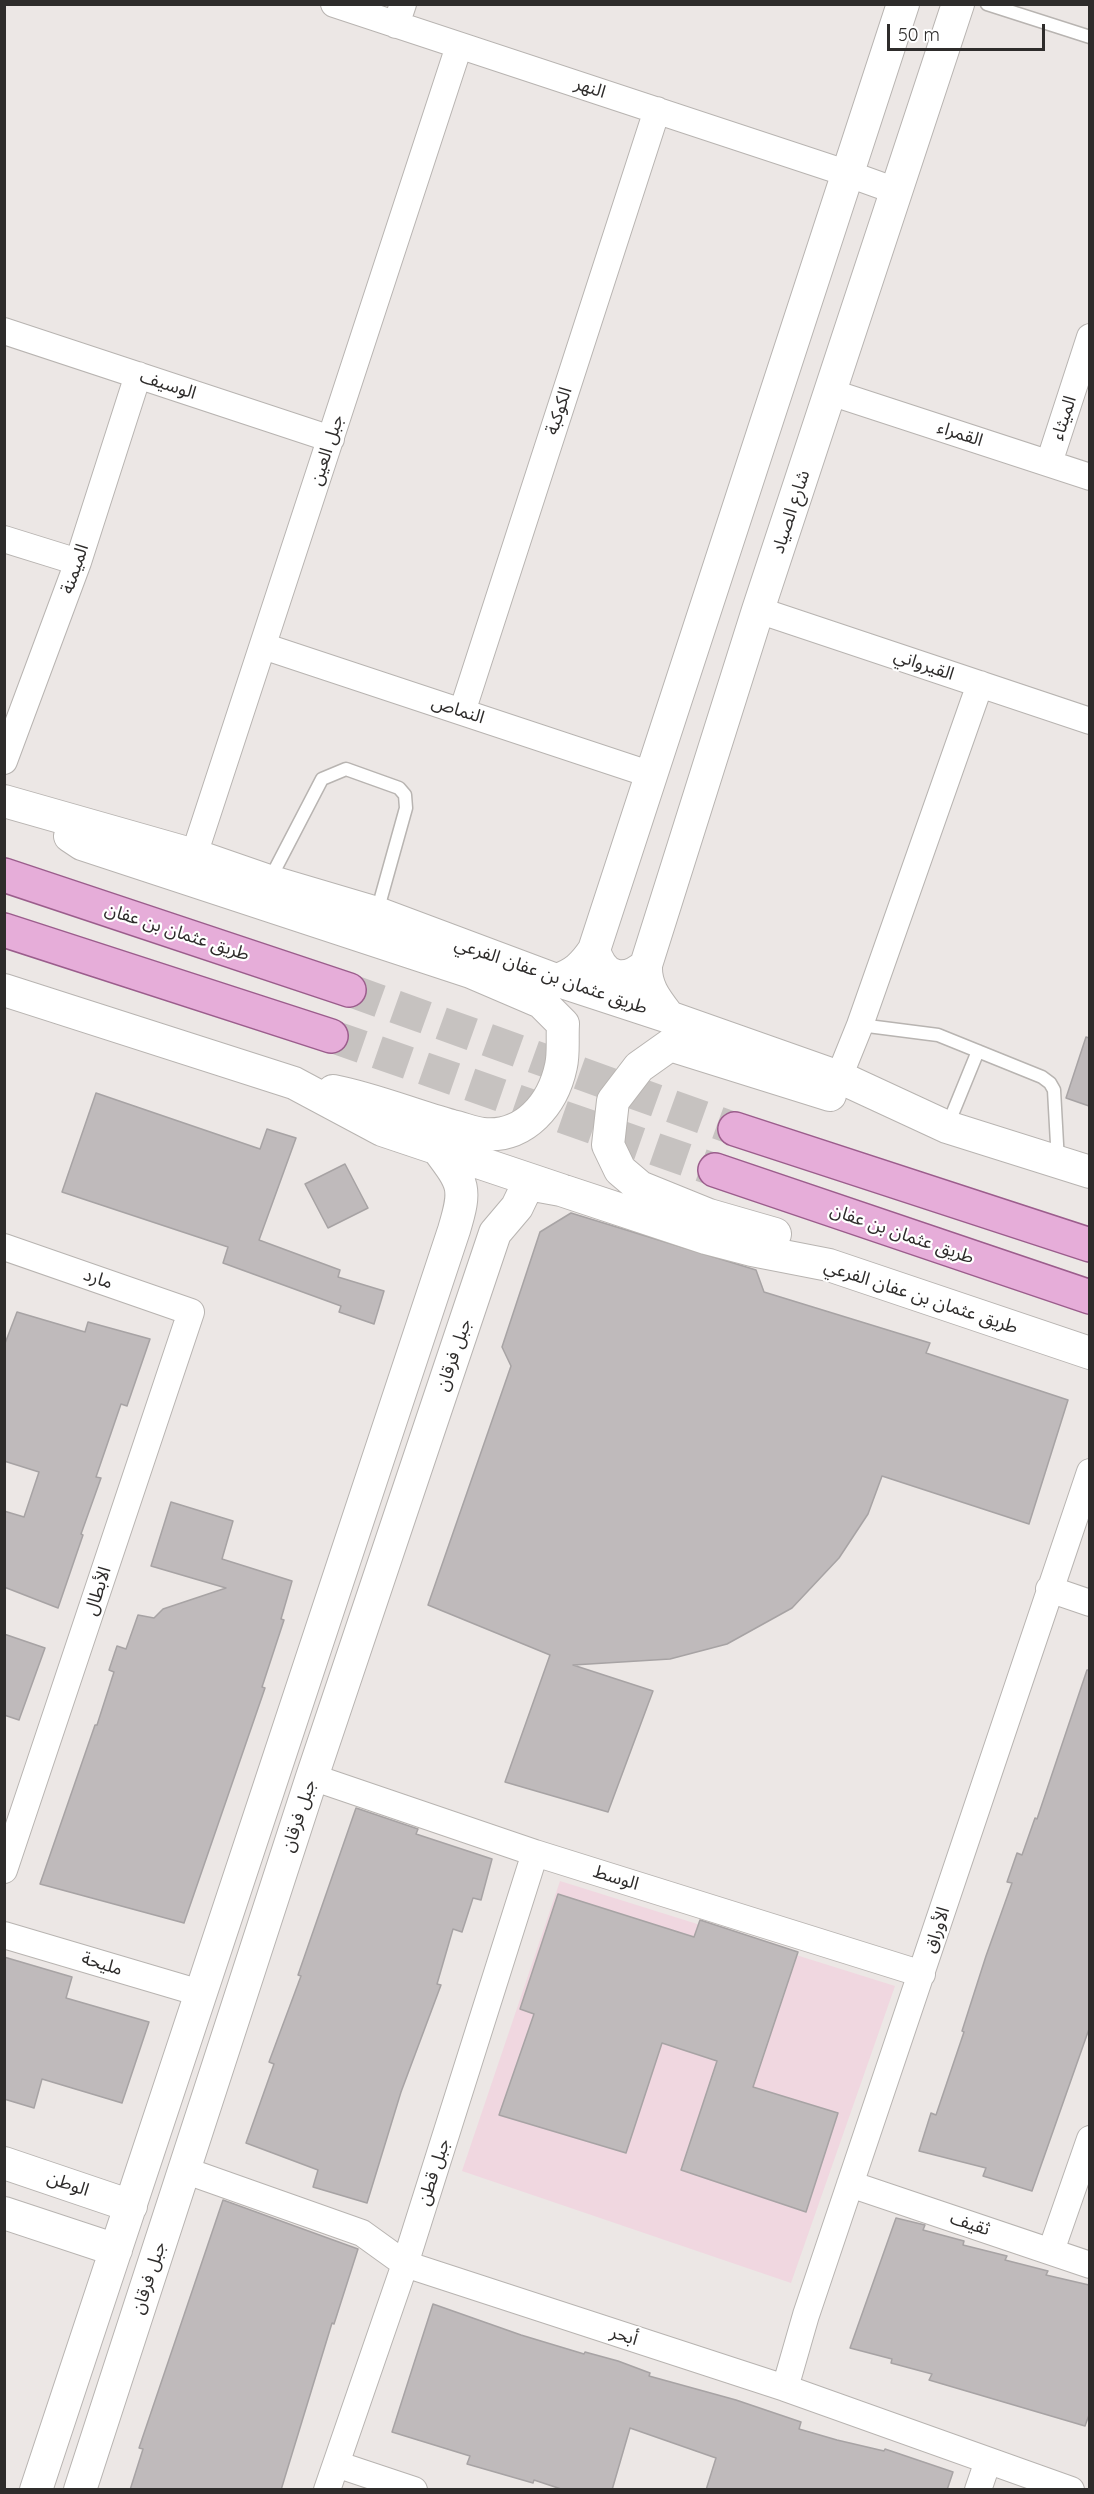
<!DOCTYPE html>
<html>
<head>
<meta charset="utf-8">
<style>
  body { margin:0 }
  #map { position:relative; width:1094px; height:2494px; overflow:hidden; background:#ece7e5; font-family:Quicksand,sans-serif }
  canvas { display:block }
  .frame { position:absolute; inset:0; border:6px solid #2e2c2b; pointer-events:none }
  .scale { position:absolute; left:887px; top:24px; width:158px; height:27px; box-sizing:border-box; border:3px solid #2e2c2b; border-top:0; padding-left:8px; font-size:18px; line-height:21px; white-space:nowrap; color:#2e2c2b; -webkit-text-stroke:4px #fff; paint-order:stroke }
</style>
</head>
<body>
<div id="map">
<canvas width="1094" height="2494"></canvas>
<div class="frame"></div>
<div class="scale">50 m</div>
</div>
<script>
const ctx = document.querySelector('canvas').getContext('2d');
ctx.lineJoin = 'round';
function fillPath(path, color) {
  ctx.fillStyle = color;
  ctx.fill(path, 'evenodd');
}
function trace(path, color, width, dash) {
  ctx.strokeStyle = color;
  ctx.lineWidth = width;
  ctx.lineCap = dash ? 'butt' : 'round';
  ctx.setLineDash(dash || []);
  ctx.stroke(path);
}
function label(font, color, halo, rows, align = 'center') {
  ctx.font = font + ' Quicksand,"Noto Sans Arabic",sans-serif';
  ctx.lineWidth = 4.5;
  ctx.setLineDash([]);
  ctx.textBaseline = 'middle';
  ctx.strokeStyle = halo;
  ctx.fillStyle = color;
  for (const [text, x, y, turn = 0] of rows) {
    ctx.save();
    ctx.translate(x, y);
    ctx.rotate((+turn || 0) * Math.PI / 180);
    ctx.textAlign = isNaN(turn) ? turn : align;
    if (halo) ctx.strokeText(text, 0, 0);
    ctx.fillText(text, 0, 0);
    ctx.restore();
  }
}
fillPath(new Path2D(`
  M560,1881L895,1986L791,2283L462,2171Z`), '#f0d7e0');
const building = new Path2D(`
  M1086,1037L1089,1038V1106L1066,1098Z
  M96,1093L260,1149L267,1129L296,1138L259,1240L340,1270L338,1277L384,1291L374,1324L339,1312L341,1306L223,1263L228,1247L62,1192Z
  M345,1164L368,1208L328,1228L305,1184Z
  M571,1213L756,1270L764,1292L930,1343L926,1353L1068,1400L1029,1524L882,1476L868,1514L839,1558L792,1608L727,1644L670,1659L573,1665L653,1691L608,1812L505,1782L550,1655L428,1605L511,1366L502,1347L540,1232Z
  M17,1312L85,1332L88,1322L150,1339L127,1406L121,1404L96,1477L101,1478L81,1534L83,1535L58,1608L4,1587V1511L24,1517L39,1472L4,1461V1346Z
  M171,1502L233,1521L222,1559L292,1581L281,1619L284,1620L262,1687L265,1688L184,1923L40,1884L95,1725H97L114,1672L109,1670L117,1646L126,1649L138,1615L154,1618L163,1609L226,1588L151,1566Z
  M4,1634L45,1648L19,1720L4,1715Z
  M1087,1670H1089V2029L1032,2191L983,2176L986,2168L919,2151L931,2113L936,2115L964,2032L962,2031L986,1956L1012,1883L1007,1882L1017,1853L1022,1855L1035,1818L1037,1819Z
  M356,1808L418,1829L416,1834L492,1859L481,1900L473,1898L462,1932L453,1929L437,1984L441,1985L401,2092L367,2203L313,2187L318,2170L246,2143L274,2064L269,2062L301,1976L298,1975Z
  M558,1894L694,1937L700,1920L798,1952L753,2087L838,2113L806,2212L681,2170L717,2061L662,2043L626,2153L499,2115L534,2014L520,2009Z
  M4,1957L72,1977L66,1998L149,2022L122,2103L42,2079L34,2108L4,2099Z
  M223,2200L358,2249L334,2324L332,2323L281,2490H130L143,2449L139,2448Z
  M896,2218L925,2225L923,2230L964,2241L963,2245L1007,2256L1005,2260L1048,2271L1046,2275L1089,2285V2415L1085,2426L929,2380L932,2374L891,2363L892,2359L850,2348Z
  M433,2304L521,2335L584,2354L585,2352L618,2361L650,2373L649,2376L736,2400L801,2422L799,2429L837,2440L884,2451L885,2449L953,2472L947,2490H706L716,2458L630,2428L612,2490H564L534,2480L533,2483L467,2464L470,2456L392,2432Z`);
fillPath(building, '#bfbabb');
trace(building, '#a7a3a4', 1.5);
trace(new Path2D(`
  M349,990L735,1129
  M331,1036L715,1170`), '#c6c2c0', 33, [33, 16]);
const service = new Path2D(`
  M987,4L1090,37
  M269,881L322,779L346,769L399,788L405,795L406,808L377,912
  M860,1025L938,1035L1042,1077L1050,1083L1054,1090L1058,1162
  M947,1127L978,1051`);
const minor = new Path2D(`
  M334,4L846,173L896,191
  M396,25L403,4
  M4,331L331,439
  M830,392L1090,477
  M1049,463L1090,337
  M4,539L78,562
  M758,610L1090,721
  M263,646L652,775
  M462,712L657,110
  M4,761L78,562L138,375
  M194,855L459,46
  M839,1077L860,1025L980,684
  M4,1247L191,1312L4,1870
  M1049,1589L1090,1603
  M312,1777L535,1853L922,1974
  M4,1935L200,1993
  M184,2170L362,2233L405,2264L785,2388L1071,2490
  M850,2184L1090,2265
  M1051,2251L1090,2139
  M785,2388L806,2315L1090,1472
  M336,2464L414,2490
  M327,2490L405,2264L535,1853
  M978,2490L988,2461`);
const tertiary = new Path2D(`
  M4,801L194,855L269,881L377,913L556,980L669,1017L839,1077L947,1127L1090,1172
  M70,836L82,844L471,972L541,1002L563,1024C562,1037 564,1053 561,1066C553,1104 525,1138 483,1134C473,1133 462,1128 452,1126C412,1115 374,1099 333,1091
  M594,950C603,979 624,984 646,965
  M556,980C574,975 584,965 594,950L903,4
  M4,990L294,1083L382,1130L561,1190L706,1238L752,1250L829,1265L1090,1353
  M669,1017C656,1000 645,987 646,965L758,610L958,4
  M775,1234L709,1215L640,1187L620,1170L608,1145L613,1101L639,1067L670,1045L830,1095
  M4,2163L131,2206
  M4,2213L116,2250
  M36,2490L454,1230C467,1187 464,1184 437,1148
  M80,2490L312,1777L495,1233L517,1207L528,1184L561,1190`);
const primary = new Path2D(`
  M4,875L349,990
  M4,930L331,1036
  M735,1129L1090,1245
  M715,1170L1090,1297`);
trace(service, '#b8b4b1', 15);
trace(minor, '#b8b4b1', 28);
trace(tertiary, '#b8b4b1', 34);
trace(primary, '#9b5d8c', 36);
trace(service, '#fff', 12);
trace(minor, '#fff', 26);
trace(tertiary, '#fff', 32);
trace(primary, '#e6add9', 33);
label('18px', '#2e2c2b', '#fff', [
  ["النهر",590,88,18],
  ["الوسيف",168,385,18],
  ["الكوكبة",559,411,-72],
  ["الميثاء",1064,418,-72],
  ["القمراء",960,434,18],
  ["جبل العين",327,450,-72],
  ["شارع الصياد",791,512,-72],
  ["الميمنة",75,569,-71],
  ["القيرواني",924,665,19],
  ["النماص",458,710,18],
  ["طريق عثمان بن عفان",177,932,18],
  ["طريق عثمان بن عفان الفرعي",551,976,19],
  ["طريق عثمان بن عفان",902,1234,19],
  ["مارد",98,1279,19],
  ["طريق عثمان بن عفان الفرعي",921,1297,18],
  ["جبل فرقان",454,1355,-71],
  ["الأبطال",98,1591,-72],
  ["جبل فرقان",299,1816,-72],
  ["الوسط",616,1878,17],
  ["الأوراق",937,1930,-72],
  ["مليحة",102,1964,17],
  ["جبل قطن",434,2172,-72],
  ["الوطن",68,2184,19],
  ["ثقيف",970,2224,18],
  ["جبل فرقان",149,2278,-72],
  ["أبحر",624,2336,18]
]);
</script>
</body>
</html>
